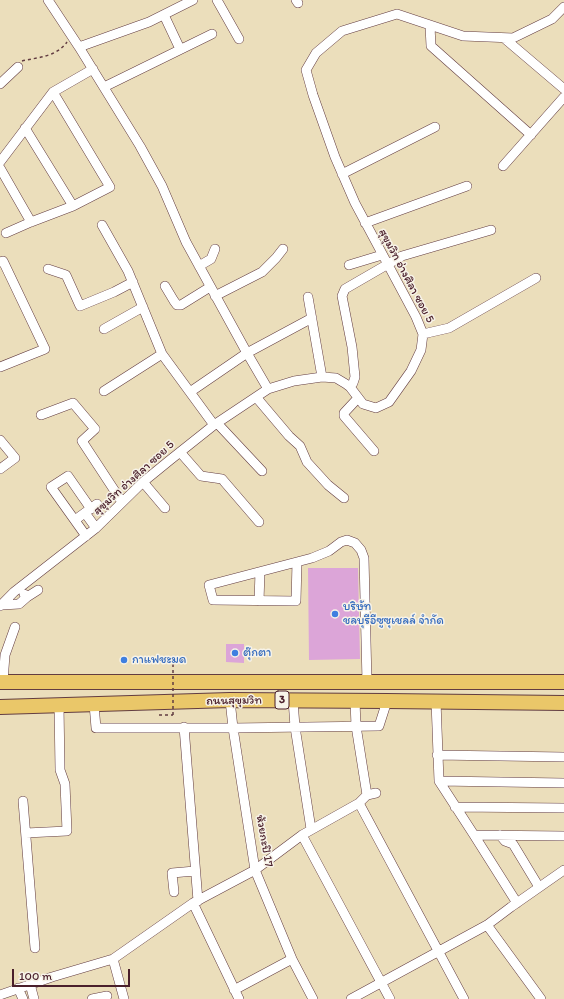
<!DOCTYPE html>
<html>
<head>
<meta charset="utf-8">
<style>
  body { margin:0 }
  #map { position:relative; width:564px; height:999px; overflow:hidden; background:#ebdebb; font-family:Itim,sans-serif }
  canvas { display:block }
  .scale { position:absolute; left:12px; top:969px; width:118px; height:18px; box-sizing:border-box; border:2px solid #4a1f2b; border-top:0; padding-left:5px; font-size:12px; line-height:14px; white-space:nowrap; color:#4a1f2b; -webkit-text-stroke:3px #f7f3e8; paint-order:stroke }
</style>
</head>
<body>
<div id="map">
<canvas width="564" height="999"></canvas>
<div class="scale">100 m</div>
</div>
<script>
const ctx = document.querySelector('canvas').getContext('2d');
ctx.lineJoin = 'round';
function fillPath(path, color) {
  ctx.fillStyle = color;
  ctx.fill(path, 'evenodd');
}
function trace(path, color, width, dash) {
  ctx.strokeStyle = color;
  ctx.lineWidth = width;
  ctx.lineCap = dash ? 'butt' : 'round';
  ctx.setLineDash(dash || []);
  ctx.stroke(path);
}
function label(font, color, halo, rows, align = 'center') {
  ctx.font = font + ' Itim,"Playpen Sans Thai",sans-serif';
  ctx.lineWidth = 3;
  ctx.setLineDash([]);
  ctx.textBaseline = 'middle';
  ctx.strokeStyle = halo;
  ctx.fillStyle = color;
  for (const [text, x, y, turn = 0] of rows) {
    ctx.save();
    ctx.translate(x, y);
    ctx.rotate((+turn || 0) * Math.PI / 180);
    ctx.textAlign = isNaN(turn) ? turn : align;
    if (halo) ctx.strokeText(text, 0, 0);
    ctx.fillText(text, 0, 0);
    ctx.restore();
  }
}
fillPath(new Path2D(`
  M308,568H358L360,659L309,660Z
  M226,644H244V663L226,662Z`), '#dca5d8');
const minor = new Path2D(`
  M48,0L79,47L140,146L162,186L186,242L247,353L268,389
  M217,0L239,39
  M296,0L298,3
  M164,15L180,49
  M430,26L431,46L531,135
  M504,38L564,89
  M79,47L149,22L193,0
  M0,84L18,67
  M104,87L212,34
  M25,128L73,206
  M0,162L53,92L93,69
  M503,166L564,97
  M0,168L31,222
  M342,174L435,127
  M365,223L467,186
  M102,225L128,271L162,354L214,425
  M6,233L31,222L73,206L110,187L53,92
  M0,262L3,261L45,349L0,367
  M349,265L382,255
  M199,266L211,259L215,249
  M48,269L66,275L80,306L114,292L133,282
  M165,286L174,301L177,305H181L210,287
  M215,296L262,272L276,258L283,249
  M308,297L322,377
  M104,329L143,307
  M423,334L449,328L536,278
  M350,387L353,383L355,377L352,347L342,296L345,289L402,256L491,230
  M104,391L162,354
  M190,392L247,353L312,318
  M256,397L289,436L300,446L307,462L328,485L344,498
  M358,398L344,413V416L374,451
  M41,415L73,403L95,429L82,441L122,502
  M217,423L262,471
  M0,440L15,458L0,469
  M180,452L201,476L222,479L259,522
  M143,482L165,508
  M85,513L96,528
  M75,520L97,504
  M86,536L51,487L68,476L91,509
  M297,562L296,601L213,600L209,585L312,558L329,551L341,542L347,540L355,543L361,550L364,558L367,682
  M24,594L27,597L38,590
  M259,601L260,572
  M2,605L19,604L27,597
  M0,606L14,592L96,528L143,482L170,460L214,425L268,389L294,381L322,377L336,378L346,384L350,387L363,404L376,408L389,402L411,371L421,350L423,334L416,317L355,203L335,157L313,95L306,70L316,53L342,31L397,14L463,36L513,38L552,19L564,7
  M3,682L5,655L15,627
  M230,700L233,728L255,870L292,959L313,999
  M293,700L295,727L311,829
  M355,701L356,726L367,795
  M436,701L439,781L474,835L517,903
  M94,704L96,728H233L379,726L387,701
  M184,727L198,901
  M437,755L564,757
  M439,781L564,783
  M23,801L35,948
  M359,803L464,999
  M455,807L564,808
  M26,833L67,831L65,784L60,770L59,705
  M302,835L390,999
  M474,835L564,836
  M500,835L505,841L513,844L539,887
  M174,892L172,873L195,871
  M193,903L239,999
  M487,925L541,999
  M113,959L124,999
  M30,984L34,999
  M18,988L23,999
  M234,990L292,959
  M0,995L52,977L113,959L193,903L255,870L302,835L359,803L367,795L376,793
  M92,999L107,996
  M351,999L487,925L511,907L564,870`);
const highway = new Path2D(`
  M0,682H564
  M0,707L230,700L387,701L564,703`);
trace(minor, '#623c41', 10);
trace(highway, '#623c41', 16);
trace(new Path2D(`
  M22,61C39,57 56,57 67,42
  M160,661H173
  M159,715H173`), '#623c41', 1.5, [3, 3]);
trace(minor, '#fff', 9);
trace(highway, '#eac769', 14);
trace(new Path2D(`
  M173,715V661`), '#623c41', 1.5, [3, 3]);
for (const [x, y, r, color] of [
  [335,614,4,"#3f7fe0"],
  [235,653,4,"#3f7fe0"],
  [124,660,4,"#3f7fe0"]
]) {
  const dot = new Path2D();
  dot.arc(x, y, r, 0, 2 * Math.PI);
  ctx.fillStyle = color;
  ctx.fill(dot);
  trace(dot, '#f7f3e8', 1.5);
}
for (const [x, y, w] of [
  [282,700,14]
]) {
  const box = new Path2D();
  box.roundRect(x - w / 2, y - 9, w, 18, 3);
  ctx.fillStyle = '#f7f3e8';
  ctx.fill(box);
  trace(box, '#4a1f2b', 1);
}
label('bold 11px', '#4a1f2b', null, [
  ["3",282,700]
]);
label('12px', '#4a1f2b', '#f7f3e8', [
  ["สุขุมวิท อ่างศิลา ซอย 5",406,276,62],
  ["สุขุมวิท อ่างศิลา ซอย 5",134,478,-42],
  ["ถนนสุขุมวิท",234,701,-1],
  ["ห้วยกะปิ 17",264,841,80]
]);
label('12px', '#366cbe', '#f7f3e8', [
  ["บริษัท",343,607],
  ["ชลบุรีอีซูซุเชลล์ จำกัด",343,621],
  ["ตุ๊กตา",243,653],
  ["กาแฟชะมด",132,660]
], 'left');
</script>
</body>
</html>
